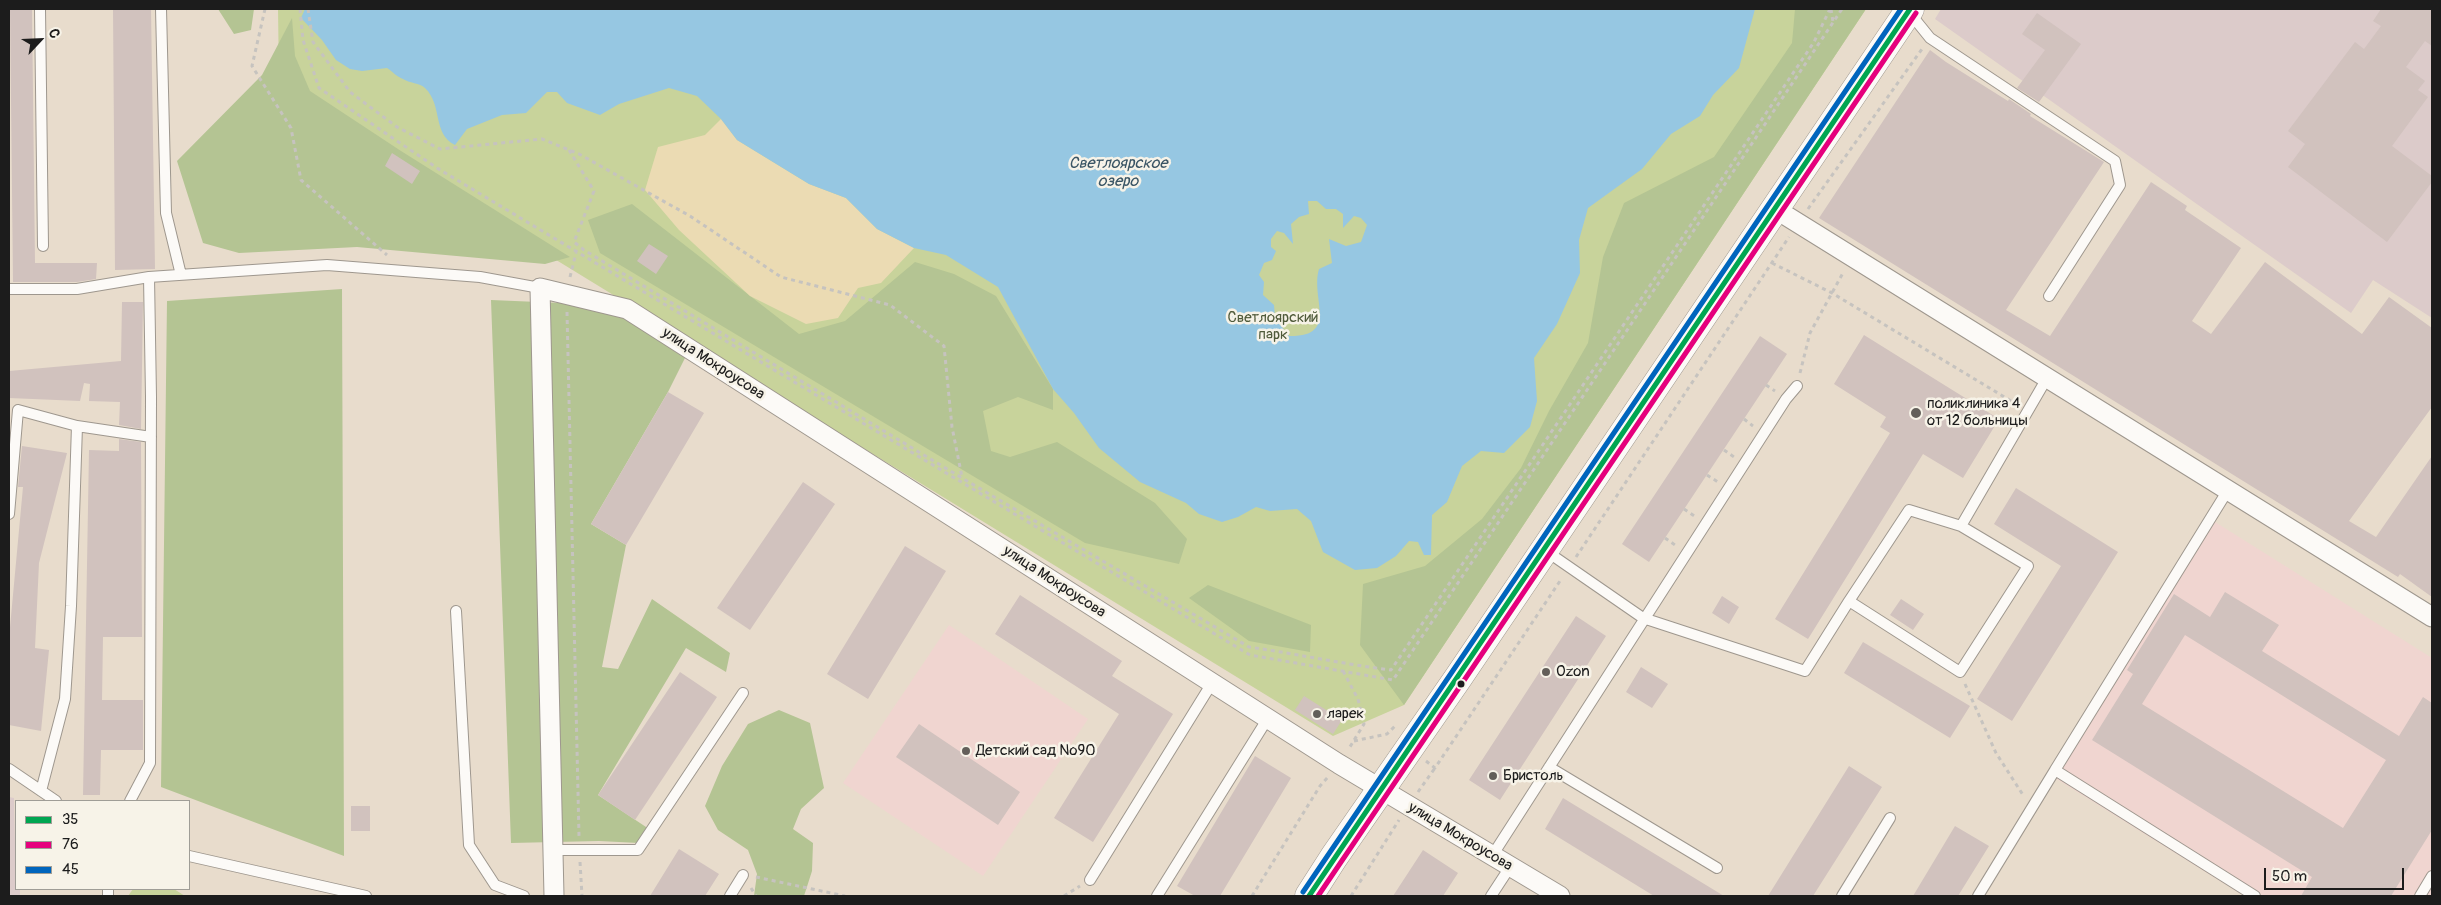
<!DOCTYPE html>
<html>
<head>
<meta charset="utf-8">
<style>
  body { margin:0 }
  #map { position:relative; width:2441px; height:905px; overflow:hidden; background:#e8dccc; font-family:Pangolin,sans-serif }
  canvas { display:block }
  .frame { position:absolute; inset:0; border:10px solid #1c1c1c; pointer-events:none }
  .legend { position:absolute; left:15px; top:800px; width:175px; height:90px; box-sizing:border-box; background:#f7f3e8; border:1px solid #9f9d96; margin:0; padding:6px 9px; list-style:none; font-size:15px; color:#1c1c1c }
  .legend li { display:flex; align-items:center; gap:10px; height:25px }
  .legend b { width:25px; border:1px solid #9f9d96 }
  .north { position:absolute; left:15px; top:15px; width:50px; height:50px; -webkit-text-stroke:4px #f7f3e8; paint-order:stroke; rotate:65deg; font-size:14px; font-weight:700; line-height:20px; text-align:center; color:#1c1c1c }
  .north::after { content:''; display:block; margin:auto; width:18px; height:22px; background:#1c1c1c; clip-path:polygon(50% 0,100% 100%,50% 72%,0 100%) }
  .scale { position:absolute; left:2264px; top:868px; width:140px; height:22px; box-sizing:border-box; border:2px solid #1c1c1c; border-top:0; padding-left:6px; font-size:15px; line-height:18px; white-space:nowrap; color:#1c1c1c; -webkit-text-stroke:4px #f7f3e8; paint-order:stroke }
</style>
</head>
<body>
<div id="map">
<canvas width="2441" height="905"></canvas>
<div class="frame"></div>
<ul class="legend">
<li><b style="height:6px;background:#00a651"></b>35</li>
<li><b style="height:6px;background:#e5007d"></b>76</li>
<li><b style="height:6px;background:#0065bd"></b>45</li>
</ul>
<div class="north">С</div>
<div class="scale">50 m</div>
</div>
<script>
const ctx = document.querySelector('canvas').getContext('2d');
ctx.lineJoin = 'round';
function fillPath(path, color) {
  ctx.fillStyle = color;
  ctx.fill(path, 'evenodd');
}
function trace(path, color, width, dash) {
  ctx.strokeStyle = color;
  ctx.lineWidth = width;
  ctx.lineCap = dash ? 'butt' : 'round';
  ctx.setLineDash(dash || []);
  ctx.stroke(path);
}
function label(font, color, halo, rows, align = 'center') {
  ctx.font = font + ' Pangolin,sans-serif';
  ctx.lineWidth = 5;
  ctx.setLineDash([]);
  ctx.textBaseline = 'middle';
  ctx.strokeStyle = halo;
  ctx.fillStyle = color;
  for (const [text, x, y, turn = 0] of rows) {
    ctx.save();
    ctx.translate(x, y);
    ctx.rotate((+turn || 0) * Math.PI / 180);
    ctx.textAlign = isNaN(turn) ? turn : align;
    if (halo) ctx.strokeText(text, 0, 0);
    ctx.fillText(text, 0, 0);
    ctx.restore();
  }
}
fillPath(new Path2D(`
  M2215,522L2432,658V896H2244L2055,778Z
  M949,625L1088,719L983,876L843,783Z`), '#f0d5d0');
fillPath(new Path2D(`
  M1941,9H2432V318L2373,280L2351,313L1935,19Z
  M9,797L14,798L16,889H20V896H9Z`), '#dccbca');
fillPath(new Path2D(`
  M278,9H1866L1404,705L1333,736L535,247L279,80Z
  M133,889H174L185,896H128Z`), '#c8d39b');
fillPath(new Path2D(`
  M218,9H254L251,30L234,34Z
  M1795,9H1866L1404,705L1360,645L1363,584L1425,566L1482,519L1521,468L1549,411L1588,343L1603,257L1624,203L1714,157L1792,43Z
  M292,18L295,56L310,91L401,151L570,257L545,264L357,247L239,253L203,243L177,161L262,75Z
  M632,204L799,334L845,321L915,262L954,274L996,296L1053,389V410L1018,397L983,411L991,451L1010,457L1057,442L1155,503L1187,539L1179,564L1085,543L600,253L588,220Z
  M342,289L344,856L161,787L167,301Z
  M491,300L562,303L624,315L687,354L668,392L591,524L626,545L602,667L618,669L652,599L730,653L726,672L686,648L598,795L649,829L639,843L599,841L511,843Z
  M1208,585L1311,625L1310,652L1249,641L1189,598Z
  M779,710L810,723L824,788L801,809L793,829L813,843L812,871L804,896H754L757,874L748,850L718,830L705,806L722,766L748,724Z`), '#b4c493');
fillPath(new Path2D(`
  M721,119L737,140L809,184L846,198L877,229L914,248L881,283L858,288L838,318L806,324L750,296L679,230L645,190L658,147L705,135Z`), '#ebdbb3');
fillPath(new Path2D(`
  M305,9H1755L1739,68L1713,95L1700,116L1671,134L1642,169L1588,208L1579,240L1580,273L1557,324L1534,358L1537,401L1530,427L1504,453L1481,451L1462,466L1447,502L1432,515L1431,555H1424L1418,542L1409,541L1396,556L1377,568L1355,570L1323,552L1311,521L1297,509L1270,511L1256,507L1238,517L1222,522L1199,514L1186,503L1140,482L1099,448L1074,413L1053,389L998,287L946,255L914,248L877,229L846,198L809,184L737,140L721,119L697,96L669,88L619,104L600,115L567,103L557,92H547L526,113L502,115L467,129L455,145C432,134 443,105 425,88C420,83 409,83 403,79C397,77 392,71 387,68L362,71L350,69L336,60L322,40L301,18ZM1308,201H1317L1326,209H1336L1343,214V228L1354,216L1361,218L1367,225L1361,242L1346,246L1329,239L1332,263L1319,269C1310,298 1340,337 1289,336L1275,318L1274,305L1263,295L1264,282L1259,275L1264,263L1272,260L1276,251L1271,247V239L1277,231L1284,233L1293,244L1291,224L1299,217L1309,214Z`), '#96c7e2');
fillPath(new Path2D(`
  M10,9H32L35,263H97L96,279L77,282H13Z
  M113,9H151L155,269L115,270Z
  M2381,9H2432V46L2425,41L2406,67L2425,81L2418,90L2428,97L2392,146L2432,176V182L2387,242L2288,167L2305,144L2288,131L2355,42L2364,49L2381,26L2373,21Z
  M2037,13L2081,44L2039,102L2017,88L2045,50L2022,34Z
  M1930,50L1946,62L2008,101L2009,99L2031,114L2030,116L2104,162L2006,310L2050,336L2151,182L2187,206L2185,210L2241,248L2192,321L2211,334L2265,262L2362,334L2389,297L2432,328V407L2349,521L2376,537L2432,456V597L2400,574L2398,577L1819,218Z
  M392,153L420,171L412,184L385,166Z
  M649,244L668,256L656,274L637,261Z
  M122,302H143L141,429L119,425L120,402L89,401L90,384L84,383L80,401L9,398V371L121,361Z
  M1864,335L1999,419L1963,478L1923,454L1808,639L1775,619L1890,433L1880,427L1886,417L1834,384Z
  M1760,336L1787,354L1649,562L1622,544Z
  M668,392L704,413L626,545L591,524Z
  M119,439L141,442L142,637H103L102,700H143V750H101L100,795H83L89,450L119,451Z
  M22,446L67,453L39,563L35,648L49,650L41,731L9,725V638L23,487H18Z
  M803,482L835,504L750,630L717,608Z
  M2016,488L2118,552L2012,721L1977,699L2061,566L1994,524Z
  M905,546L946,571L868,699L827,674Z
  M2225,592L2279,625L2262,651L2399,736L2423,697L2432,703V830L2391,896H2301L2312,877L2092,740L2133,674L2127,670L2174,594L2210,617ZM2185,635L2386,760L2343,828L2142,704Z
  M1020,595L1122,661L1112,676L1173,714L1093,842L1054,818L1119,714L995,634Z
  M1722,596L1739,607L1729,624L1712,613Z
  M1901,599L1924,614L1913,630L1890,615Z
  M1576,616L1606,636L1500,800L1469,780Z
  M1863,642L1970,706L1950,738L1844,673Z
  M1641,667L1668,684L1652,708L1626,692Z
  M680,672L717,697L635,820L598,795Z
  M1304,696L1342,720L1333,734L1295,710Z
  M919,724L1020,792L998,825L896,757Z
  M1255,756L1291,778L1220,896H1195L1177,886Z
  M1849,766L1882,787L1813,896H1768Z
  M1563,798L1724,896H1654L1545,829Z
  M351,806H370V831H351Z
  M1955,826L1989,846L1958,896H1913Z
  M679,849L719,874L705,896H650Z
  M1423,850L1458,873L1443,896H1393Z`), '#d1c2be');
const service = new Path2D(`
  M40,9L43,246
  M161,9L166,213L181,275
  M1909,12L1930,38L2115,161L2120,185L2049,296
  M9,289H77L149,277L327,265L480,277L540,288
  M2228,490L2055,770L2255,896
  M9,514L18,410L77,426
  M1961,526L1909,510L1849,601L1960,672L2028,566L1961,526L2047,378
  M1546,551L1643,618L1805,671L1849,601
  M456,611L469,845L495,885L524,896
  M1549,767L1717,868
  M9,769L56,801
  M41,791L65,699L71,606L77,426L151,437
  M130,801L150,763L151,397L149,277
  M553,850H638L743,693
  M189,856L366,896
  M1492,856L1786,399L1797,386
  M1090,880L1212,683
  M108,896V889
  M730,896L743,875
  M1157,896L1268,718
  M1491,896L1510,867
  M1842,896L1890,818
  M1978,896L2055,770
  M2420,896L2432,876`);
const minor = new Path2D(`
  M1777,210L2432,617
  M554,896L540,288L627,309L1339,764L1560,896`);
const secondary = new Path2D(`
  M1309,896L1334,857L1458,678L1910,9`);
trace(service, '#9e978e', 12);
trace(minor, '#9e978e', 21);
trace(secondary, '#9e978e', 29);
trace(new Path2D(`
  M265,9L252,66L291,128L301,180L387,255
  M300,9L303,40L319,88L437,168L1250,655L1393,680L1842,9
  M308,9L313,42L350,92L397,127L440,149L542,139L579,154L690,216L781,277L890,305L944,346L952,427L962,477
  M1831,9L1833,22
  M569,150L594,191L574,242L584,250L962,478L1249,647C1297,654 1343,664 1391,670L1814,42L1830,9
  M1808,209L1922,49
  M1772,263L1832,293L2016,404
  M570,277L576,253
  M567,312L579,836
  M1800,373L1810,333L1844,271
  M1766,385L1775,391
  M1744,419L1753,426
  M1724,450L1734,457
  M1707,475L1718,482
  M1684,509L1696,517
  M1665,538L1675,545
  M1576,557L1789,237
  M1343,671L1358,699L1364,724L1348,750
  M1965,684L1996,753L2023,795
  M1354,741L1387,734L1396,725
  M1426,761L1435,768L1562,578
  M1418,792L1435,768
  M580,862L582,896
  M756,877L845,896
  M751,888L756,896
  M1064,896L1080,886
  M1252,896L1320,786L1328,777
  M1351,896L1399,820`), '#c6c3bf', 3, [4, 4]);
trace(service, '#fcfaf7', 10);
trace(minor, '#fcfaf7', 19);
trace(secondary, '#fcfaf7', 28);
trace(new Path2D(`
  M1309,896L1910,9`), '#00a651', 5);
trace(new Path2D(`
  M1318,896L1916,13`), '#e5007d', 5);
trace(new Path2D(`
  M1303,892L1901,9`), '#0065bd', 5);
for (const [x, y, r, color] of [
  [1916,413,6,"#635f5a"],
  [1546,672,5,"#635f5a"],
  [1461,684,4.5,"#1c1c1c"],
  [1317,714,5,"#635f5a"],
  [966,751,5,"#635f5a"],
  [1493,776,5,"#635f5a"]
]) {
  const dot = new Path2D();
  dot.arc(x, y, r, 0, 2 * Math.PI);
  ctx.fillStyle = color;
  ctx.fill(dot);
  trace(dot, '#f7f3e8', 2);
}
label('15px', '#4f5a3a', '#f7f3e8', [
  ["Светлоярский",1273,318],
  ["парк",1273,335]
]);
label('15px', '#1c1c1c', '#f7f3e8', [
  ["улица Мокроусова",713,364,33],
  ["улица Мокроусова",1054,582,33],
  ["улица Мокроусова",1460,837,31]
]);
label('15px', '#1c1c1c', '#f7f3e8', [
  ["поликлиника 4",1927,404],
  ["от 12 больницы",1927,421],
  ["Ozon",1556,672],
  ["ларек",1327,714],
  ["Детский сад №90",976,751],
  ["Бристоль",1503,776]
], 'left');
label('italic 16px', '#3a5565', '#f7f3e8', [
  ["Светлоярское",1118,164],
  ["озеро",1118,182]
]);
</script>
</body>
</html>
